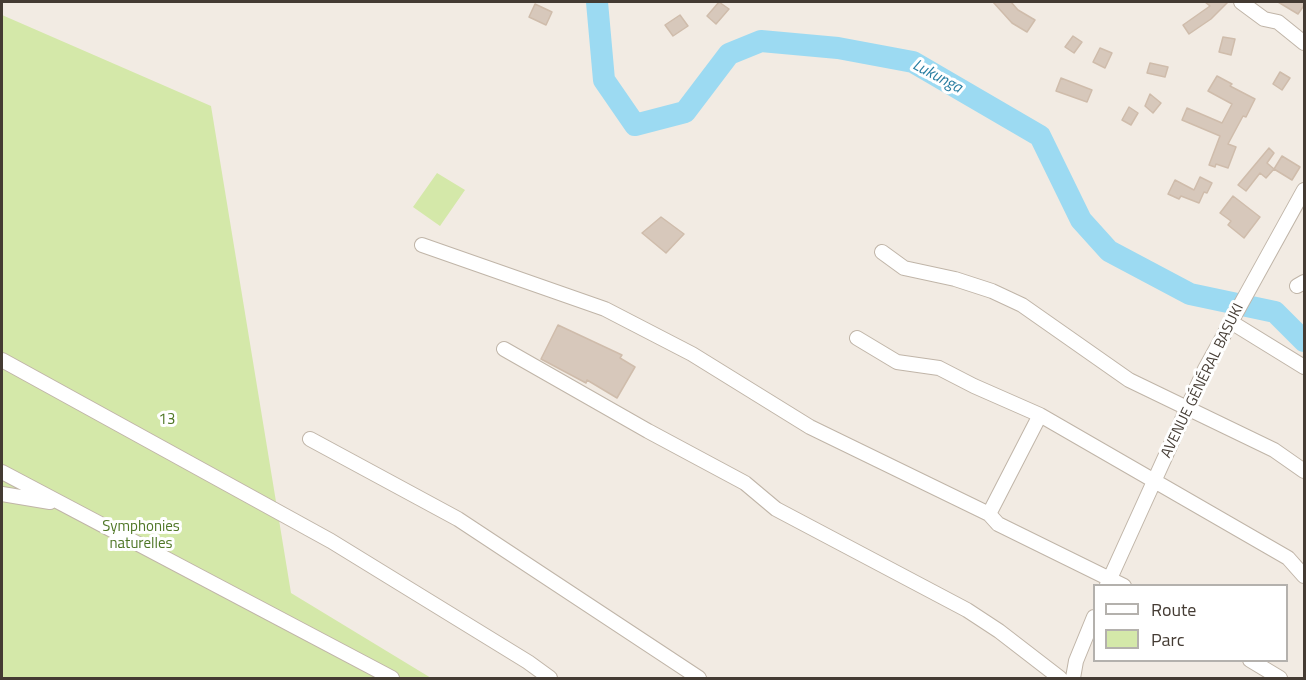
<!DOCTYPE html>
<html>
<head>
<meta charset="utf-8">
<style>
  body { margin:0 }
  #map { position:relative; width:1306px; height:680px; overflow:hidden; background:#f2ebe3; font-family:"Titillium Web",sans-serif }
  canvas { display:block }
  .frame { position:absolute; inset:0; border:3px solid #443b33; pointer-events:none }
  .legend { position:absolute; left:1093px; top:584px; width:195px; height:78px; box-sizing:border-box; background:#fff; border:2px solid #b4b1ad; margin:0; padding:8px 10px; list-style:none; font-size:18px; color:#443b33 }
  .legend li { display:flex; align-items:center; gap:12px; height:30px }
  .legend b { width:30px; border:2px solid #b4b1ad }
</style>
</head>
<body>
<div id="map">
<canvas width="1306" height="680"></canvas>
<div class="frame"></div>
<ul class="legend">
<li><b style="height:8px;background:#fff"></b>Route</li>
<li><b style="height:16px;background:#d4e8a9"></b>Parc</li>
</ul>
</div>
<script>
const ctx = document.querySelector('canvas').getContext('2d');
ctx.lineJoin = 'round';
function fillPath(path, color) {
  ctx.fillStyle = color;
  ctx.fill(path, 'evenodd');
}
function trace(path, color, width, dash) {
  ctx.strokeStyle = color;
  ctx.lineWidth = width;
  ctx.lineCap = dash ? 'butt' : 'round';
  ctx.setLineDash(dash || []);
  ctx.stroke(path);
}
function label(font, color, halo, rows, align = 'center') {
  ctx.font = font + ' "Titillium Web",sans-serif';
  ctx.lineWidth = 6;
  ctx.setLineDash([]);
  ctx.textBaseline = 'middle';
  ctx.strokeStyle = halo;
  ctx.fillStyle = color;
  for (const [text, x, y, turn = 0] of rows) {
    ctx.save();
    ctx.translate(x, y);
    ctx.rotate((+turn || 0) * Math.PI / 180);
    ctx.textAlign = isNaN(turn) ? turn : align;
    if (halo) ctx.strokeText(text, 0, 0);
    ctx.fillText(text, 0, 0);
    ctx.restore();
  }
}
fillPath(new Path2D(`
  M2,15L211,106L291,593L431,678H2Z
  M437,173L465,190L440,226L413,207Z`), '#d4e8a9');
trace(new Path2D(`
  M597,2L604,80L635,125L685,112L729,54L761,41L838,48L913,62L1040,136L1081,220L1109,251L1190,294L1275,312L1304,341`), '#9cdaf2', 22);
const building = new Path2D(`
  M719,2L729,9L716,24L707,16Z
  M993,2H1011L1018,10L1035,20L1027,32L1012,23Z
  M1205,2H1228L1211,19L1189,34L1183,25L1210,6Z
  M1278,2H1305V4L1298,14Z
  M535,4L552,12L546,25L529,17Z
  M680,15L688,26L673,36L665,25Z
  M1073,36L1082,42L1074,53L1065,47Z
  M1223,37L1235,39L1231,55L1219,52Z
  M1100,48L1112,53L1105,68L1093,62Z
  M1150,63L1168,67L1165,77L1147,73Z
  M1280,72L1290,78L1282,90L1273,84Z
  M1217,76L1232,84L1230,86L1255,99L1246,117L1243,116L1228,144L1236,147L1228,168L1216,164L1215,167L1209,165L1220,136L1182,120L1187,108L1222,123L1232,104L1208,91Z
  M1061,78L1092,90L1087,102L1056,91Z
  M1150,94L1161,103L1153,113L1145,106Z
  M1129,107L1138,113L1131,125L1122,120Z
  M1269,148L1274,153L1267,163L1274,169L1266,178L1260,173L1246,191L1238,185Z
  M1282,156L1300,167L1292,180L1274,169Z
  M1200,177L1212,183L1207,193L1204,192L1199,203L1181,196L1179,199L1168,194L1175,180L1194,190Z
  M1233,196L1260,217L1244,238L1228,225L1231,221L1220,213Z
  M661,217L684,234L666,253L642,233Z
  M558,325L622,355L620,358L635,367L617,398L587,380L586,383L541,359Z`);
fillPath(building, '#d7c8bb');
trace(building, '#cfbcab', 1.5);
const minor = new Path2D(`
  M1241,2L1264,19L1278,22L1304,43
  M422,245L605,309L692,354L810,427L989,514L998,524L1124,586
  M882,252L904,268L955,279L992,291L1022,305L1129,380L1274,450L1304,471
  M1297,286L1304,282
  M1231,322L1304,367
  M857,338L897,362L939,368L974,386L1040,415L1288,558L1304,576
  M504,349L648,431L745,483L776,509L967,610L999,631L1060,678
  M2,360L331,541L528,662L550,678
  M310,439L458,519L699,678
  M2,472L392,678
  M2,494L50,502
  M989,514L1040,415
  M1107,585L1205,369L1304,190
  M1250,660L1280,678
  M1073,678L1076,661L1094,617`);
trace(minor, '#c0b5a8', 16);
trace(minor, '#fff', 14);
label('15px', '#443b33', '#fff', [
  ["AVENUE GÉNÉRAL BASUKI",1203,381,-64]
]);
label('15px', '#4e7625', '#fff', [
  ["13",167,420],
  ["Symphonies",141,527],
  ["naturelles",141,544]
]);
label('italic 16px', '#287ea2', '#fff', [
  ["Lukunga",937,77,28]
]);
</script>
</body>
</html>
